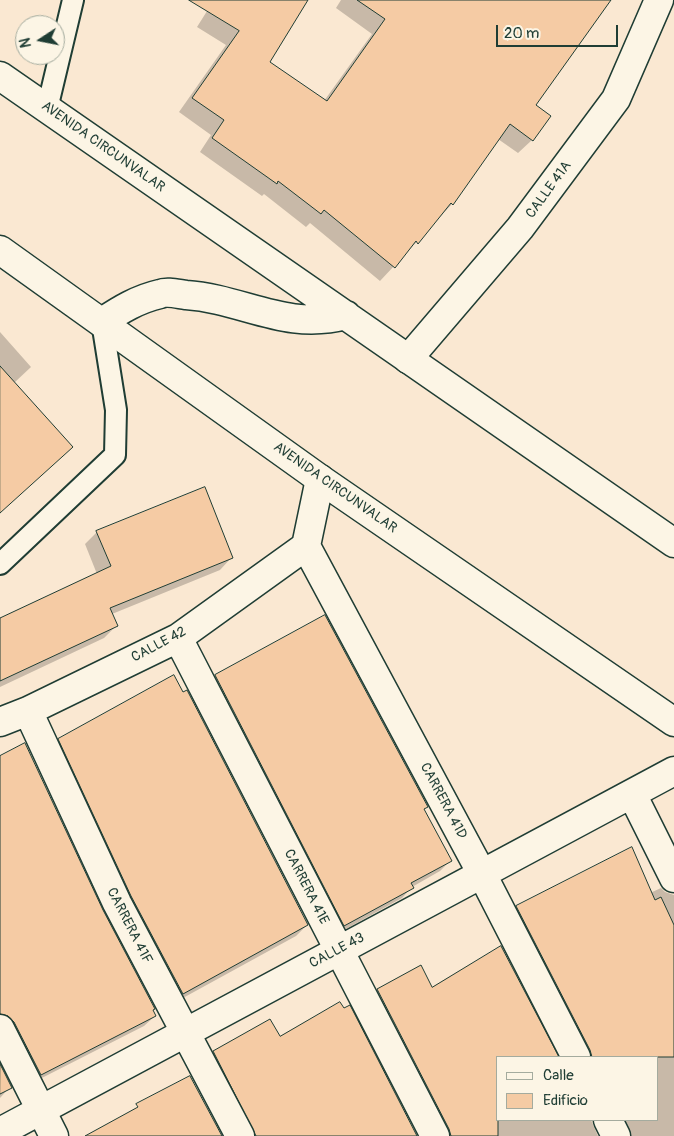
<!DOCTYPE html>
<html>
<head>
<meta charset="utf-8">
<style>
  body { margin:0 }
  #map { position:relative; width:674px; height:1136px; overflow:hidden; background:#fae8d2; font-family:Pangolin,sans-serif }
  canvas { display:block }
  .legend { position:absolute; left:496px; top:1056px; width:162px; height:65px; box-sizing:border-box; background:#fcf5e5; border:1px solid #a4ab9e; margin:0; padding:6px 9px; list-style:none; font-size:15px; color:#1f3d34 }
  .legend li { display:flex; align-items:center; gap:10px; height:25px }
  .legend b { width:25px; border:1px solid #a4ab9e }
  .north { position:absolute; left:15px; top:15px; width:50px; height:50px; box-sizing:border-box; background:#fcf5e5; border:1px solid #a4ab9e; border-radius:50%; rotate:259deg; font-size:14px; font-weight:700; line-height:20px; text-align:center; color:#1f3d34 }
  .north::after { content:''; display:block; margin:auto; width:18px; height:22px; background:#1f3d34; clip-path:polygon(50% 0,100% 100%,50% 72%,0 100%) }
  .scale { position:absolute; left:496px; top:25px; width:122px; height:22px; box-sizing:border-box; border:2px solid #1f3d34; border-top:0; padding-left:6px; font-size:15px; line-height:18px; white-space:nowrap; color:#1f3d34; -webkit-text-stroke:4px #fcf5e5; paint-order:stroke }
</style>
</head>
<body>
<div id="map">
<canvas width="674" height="1136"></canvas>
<ul class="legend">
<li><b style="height:6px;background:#fcf5e5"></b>Calle</li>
<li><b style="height:14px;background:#f5cba4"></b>Edificio</li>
</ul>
<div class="north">N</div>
<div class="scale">20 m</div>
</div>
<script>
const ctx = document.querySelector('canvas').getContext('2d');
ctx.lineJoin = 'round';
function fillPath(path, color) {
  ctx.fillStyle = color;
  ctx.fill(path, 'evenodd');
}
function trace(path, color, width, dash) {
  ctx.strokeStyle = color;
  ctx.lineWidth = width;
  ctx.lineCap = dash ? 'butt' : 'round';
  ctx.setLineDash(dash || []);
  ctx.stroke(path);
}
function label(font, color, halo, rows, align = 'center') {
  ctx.font = font + ' Pangolin,sans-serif';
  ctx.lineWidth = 4;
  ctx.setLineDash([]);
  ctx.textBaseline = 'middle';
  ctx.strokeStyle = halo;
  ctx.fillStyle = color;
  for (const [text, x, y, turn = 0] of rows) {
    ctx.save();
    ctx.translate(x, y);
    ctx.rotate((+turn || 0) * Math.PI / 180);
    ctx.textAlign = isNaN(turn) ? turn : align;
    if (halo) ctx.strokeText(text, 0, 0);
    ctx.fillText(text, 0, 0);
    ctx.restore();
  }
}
fillPath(new Path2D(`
  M214,0H307L269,62L324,101L372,34L336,8L341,0H610L534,105L532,140L518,153L498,139L452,204L380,281L310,223L306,227L264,194L262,196L200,152L211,135L179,112L226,45L197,27Z
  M0,332L31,367L14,383L0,512Z
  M97,532L232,557L220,570L112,614L117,625L104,638L0,687V620L97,574L85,544Z
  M325,617L427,807L423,810L450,861L440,871L412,887L402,898L333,936L205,687L215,676Z
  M59,740L307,925L296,936L172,1004L48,751Z
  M0,758L102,910L155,1016L144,1026L30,1084L0,1028Z
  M661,888L665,892L674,895V1136H617L607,1120H658V1057H578L506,918L517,907L650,893Z
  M501,948L557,1057H498V1120H591L598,1136H436L367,1001L378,990L420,967L432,989Z
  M280,1038L416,1136H241L203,1063L214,1052Z
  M0,1066L10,1087L0,1098Z`), '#0003');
const building = new Path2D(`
  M189,0H308L270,62L327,101L385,19L357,0H611L536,105L551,116L533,141L510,124L453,205L451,203L418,244L416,241L395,268L324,210L321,214L278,181L277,184L212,138L224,120L192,98L239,31Z
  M0,366L73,447L0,513Z
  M205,487L233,558L110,608L118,626L0,681V618L111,566L96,531Z
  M325,615L428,807L424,809L452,861L411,883L414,888L344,926L215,675Z
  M174,675L183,692L187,690L308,925L183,994L131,896L58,739Z
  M25,743L103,910L155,1009L153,1010L156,1016L41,1075L14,1022L8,1016L0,1014V756Z
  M632,847L655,900L661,897L674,925V1057H592L590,1050L516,906Z
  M501,946L559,1057H498V1136H451L449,1129L377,989L421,965L432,987Z
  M340,1002L344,1008L350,1005L417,1136H256L213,1051L270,1019L280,1036Z
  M0,1064L12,1088L0,1094Z
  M190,1076L222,1136H85L138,1107L136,1104Z`);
fillPath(building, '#f5cba4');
trace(building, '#1f3d34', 1);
const lane = new Path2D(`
  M47,109L73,0
  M0,564L115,455L116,410L102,322`);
const street = new Path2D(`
  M408,359L520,228L616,99L659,0
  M306,546L482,874L576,1057
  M306,546L320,479
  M178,638L435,1136
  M28,711L117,903L240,1136
  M0,722L28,711L178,638L306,546
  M632,794L674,878
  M0,1029L54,1136
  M608,1120L616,1136
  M0,1132L674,771`);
const highway = new Path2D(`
  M0,76L674,543
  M0,250L320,479L674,722
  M102,322C120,310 138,299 160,294C167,291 178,294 186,295C244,299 285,331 346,315`);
trace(lane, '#1f3d34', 24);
trace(street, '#1f3d34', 31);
trace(highway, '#1f3d34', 31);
trace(lane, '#fcf5e5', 20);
trace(street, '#fcf5e5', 28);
trace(highway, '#fcf5e5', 28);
label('14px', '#1f3d34', '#fcf5e5', [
  ["AVENIDA CIRCUNVALAR",103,147,35],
  ["CALLE 41A",549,190,-54],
  ["AVENIDA CIRCUNVALAR",335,488,35],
  ["CALLE 42",159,645,-28],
  ["CARRERA 41D",443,801,62],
  ["CARRERA 41E",306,887,63],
  ["CARRERA 41F",129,926,63],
  ["CALLE 43",337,951,-28]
]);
</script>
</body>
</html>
